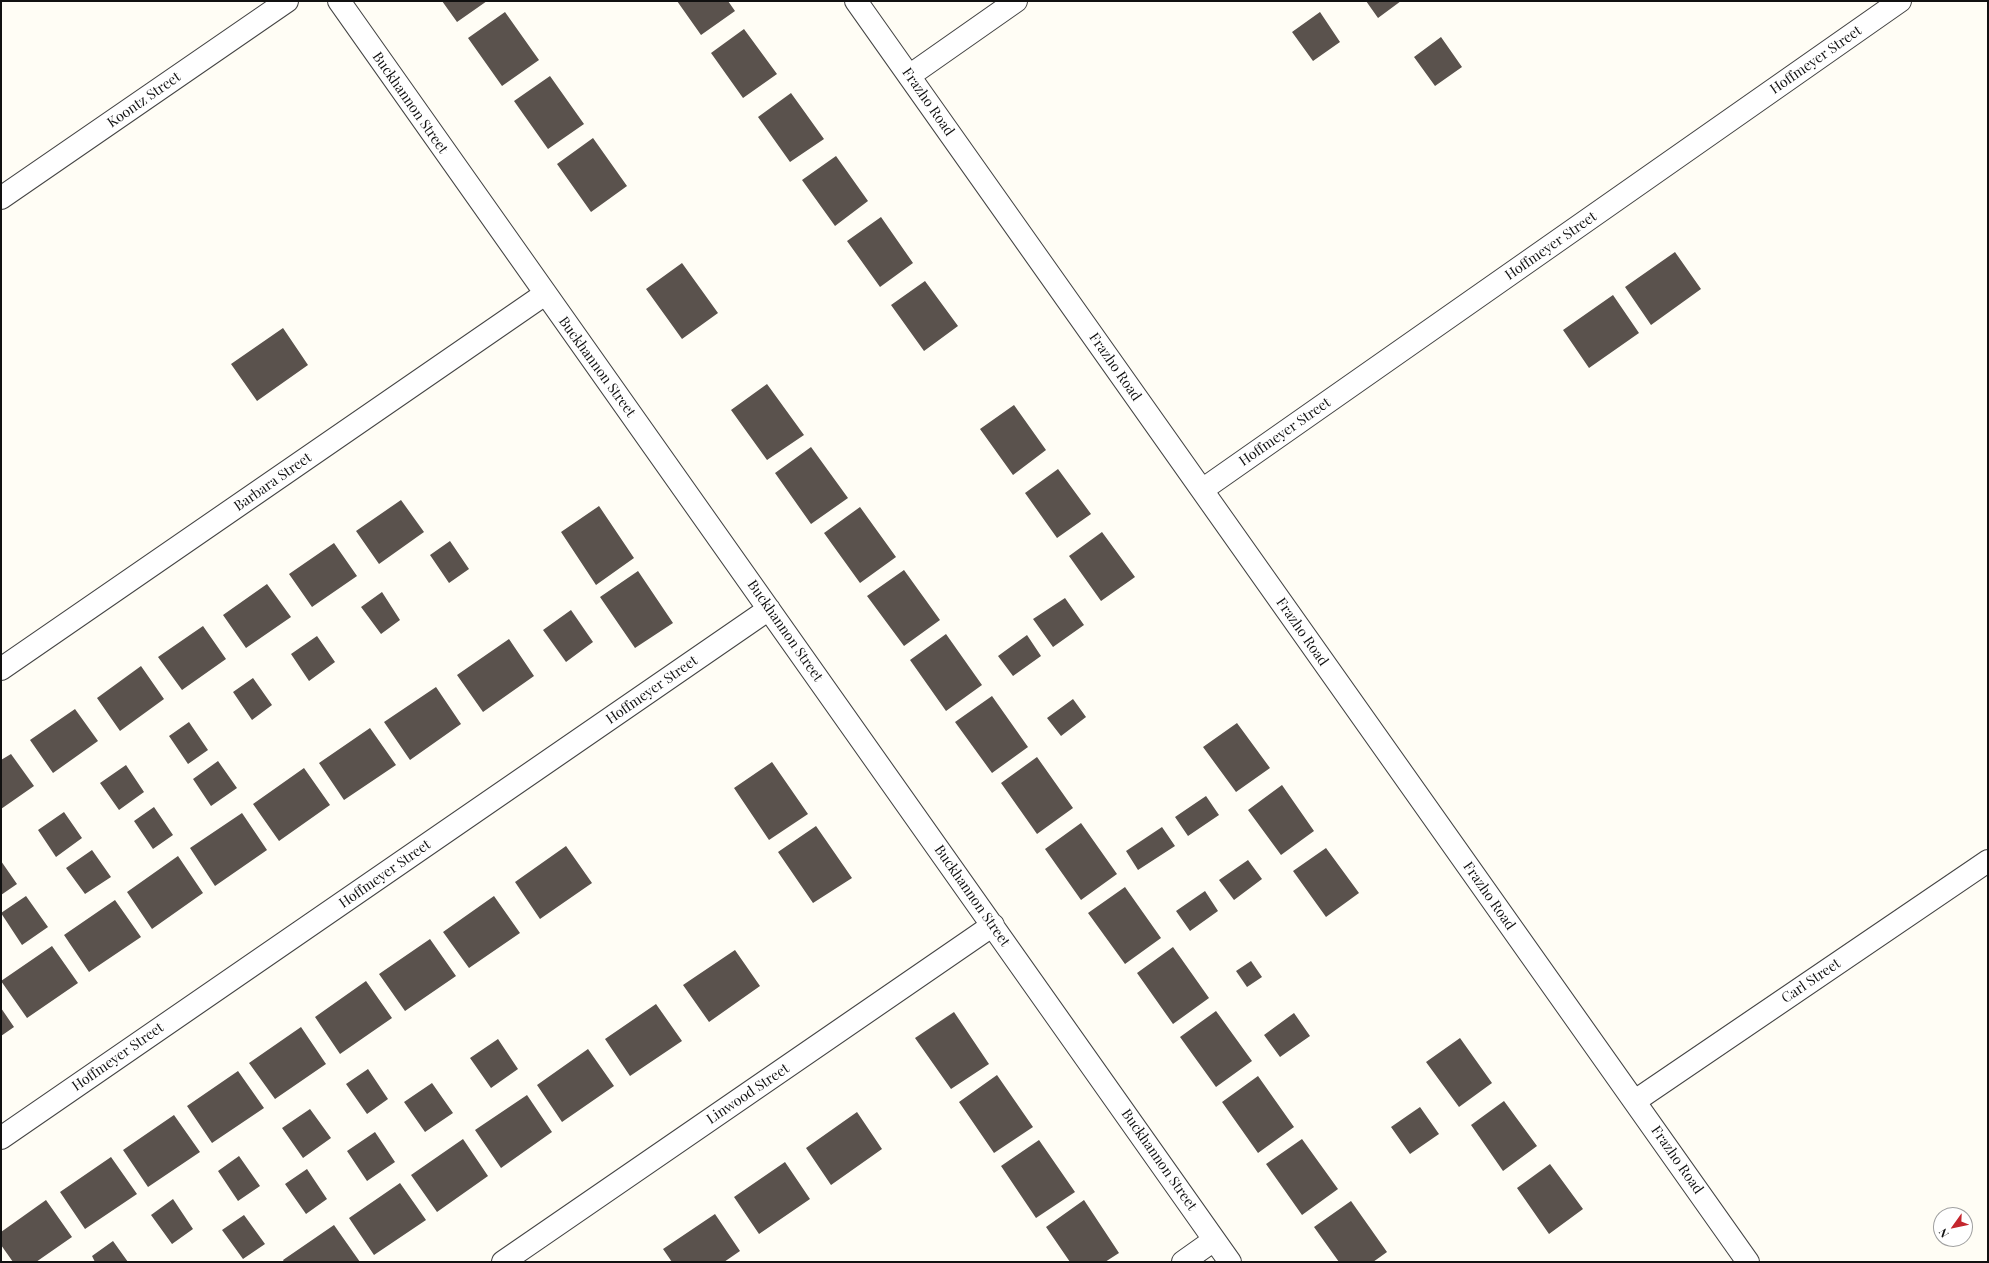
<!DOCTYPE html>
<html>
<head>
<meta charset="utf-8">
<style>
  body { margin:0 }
  #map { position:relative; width:1989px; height:1263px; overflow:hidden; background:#fffdf5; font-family:"Playfair Display",serif }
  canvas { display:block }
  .frame { position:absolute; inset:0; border:2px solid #111; pointer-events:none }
  .north { position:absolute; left:1933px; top:1207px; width:40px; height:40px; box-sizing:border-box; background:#fff; border:1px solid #a0a0a0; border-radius:50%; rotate:237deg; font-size:11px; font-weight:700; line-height:16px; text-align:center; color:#111 }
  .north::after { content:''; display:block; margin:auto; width:14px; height:18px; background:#c4262e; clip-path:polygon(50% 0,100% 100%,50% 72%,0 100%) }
</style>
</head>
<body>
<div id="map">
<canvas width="1989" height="1263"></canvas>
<div class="frame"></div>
<div class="north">N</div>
</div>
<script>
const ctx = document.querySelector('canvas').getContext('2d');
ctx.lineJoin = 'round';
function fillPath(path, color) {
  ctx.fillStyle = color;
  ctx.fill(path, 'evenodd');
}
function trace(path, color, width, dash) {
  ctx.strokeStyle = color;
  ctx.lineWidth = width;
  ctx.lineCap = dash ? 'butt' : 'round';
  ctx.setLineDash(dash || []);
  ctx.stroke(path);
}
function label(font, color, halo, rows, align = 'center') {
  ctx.font = font + ' "Playfair Display",serif';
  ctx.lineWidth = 4;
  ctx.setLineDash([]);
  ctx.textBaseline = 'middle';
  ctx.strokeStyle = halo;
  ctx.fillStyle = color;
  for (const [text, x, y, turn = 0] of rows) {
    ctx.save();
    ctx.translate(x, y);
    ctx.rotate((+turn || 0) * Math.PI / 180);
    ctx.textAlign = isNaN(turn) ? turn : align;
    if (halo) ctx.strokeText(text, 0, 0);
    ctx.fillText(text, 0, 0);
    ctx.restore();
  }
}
fillPath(new Path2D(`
  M442,1H487L457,22Z
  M677,1H728L735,11L701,35Z
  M1366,1H1401L1378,18Z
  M505,12L539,60L502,86L468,38Z
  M1320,12L1340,42L1313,61L1292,32Z
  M744,29L777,74L743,98L711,53Z
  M1441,37L1462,67L1435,86L1414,57Z
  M550,76L584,124L548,149L514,101Z
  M791,93L824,139L790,162L758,117Z
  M593,138L627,186L591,212L557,164Z
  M836,156L868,201L835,226L802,180Z
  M881,217L913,263L880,287L847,241Z
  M1675,252L1701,289L1651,325L1625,287Z
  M682,263L718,313L682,339L646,289Z
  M925,281L958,326L924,351L891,305Z
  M1613,295L1639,333L1589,368L1563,330Z
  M283,328L308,365L257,401L231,364Z
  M767,384L804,435L767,460L731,410Z
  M1014,405L1046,450L1013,475L980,429Z
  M811,447L848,498L811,524L775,473Z
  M1058,469L1091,514L1057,538L1025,493Z
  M401,500L424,532L379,564L356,531Z
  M599,506L634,558L596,585L561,532Z
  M860,507L896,557L860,583L824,533Z
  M1102,532L1135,577L1101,601L1069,556Z
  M450,541L469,569L449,583L430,555Z
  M334,543L357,576L312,607L289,574Z
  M904,570L940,620L904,646L867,596Z
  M638,571L673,623L635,648L600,597Z
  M267,584L291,617L246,648L223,615Z
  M382,592L400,620L381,634L361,607Z
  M1065,598L1084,625L1053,647L1033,619Z
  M571,610L593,642L566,662L543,630Z
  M203,626L226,659L182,690L158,657Z
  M946,634L982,685L946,711L910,660Z
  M1027,635L1041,656L1013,676L998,656Z
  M317,636L335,662L309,681L291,654Z
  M509,639L534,676L483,712L457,675Z
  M141,666L164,699L120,731L97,698Z
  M253,678L272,705L252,720L233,692Z
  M436,687L461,724L410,760L384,722Z
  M992,696L1028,747L992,773L955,722Z
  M1073,699L1086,717L1061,736L1047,718Z
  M75,709L98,741L53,773L30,740Z
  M189,722L208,750L188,764L169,736Z
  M1237,723L1270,768L1236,792L1203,747Z
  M370,728L396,765L344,800L319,763Z
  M11,754L34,786L1,809V760Z
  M1037,757L1073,808L1037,834L1001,783Z
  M218,761L237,788L211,806L193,779Z
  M772,762L808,814L769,840L734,788Z
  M126,765L144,792L119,810L100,783Z
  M304,768L330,805L279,841L253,804Z
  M1282,785L1314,831L1281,855L1248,810Z
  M1206,796L1219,815L1188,836L1175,817Z
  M154,807L173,835L153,849L134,821Z
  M64,812L82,838L56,857L38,830Z
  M242,813L267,850L215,886L190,848Z
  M1081,823L1117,874L1081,900L1045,849Z
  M816,826L852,878L813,903L778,852Z
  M1162,827L1175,846L1138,870L1126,851Z
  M566,846L592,883L540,919L515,882Z
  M1326,848L1359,893L1326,917L1293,871Z
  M92,850L111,877L85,894L66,868Z
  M178,856L203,893L152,929L127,892Z
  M1248,860L1262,879L1234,900L1219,880Z
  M1,861L17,884L1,895Z
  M1125,887L1161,938L1125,964L1088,913Z
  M1205,891L1218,911L1190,931L1176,911Z
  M26,896L48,927L22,945L1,913Z
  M494,896L520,933L469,968L443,932Z
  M115,900L141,937L89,972L64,935Z
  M430,939L456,976L405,1011L379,974Z
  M52,946L78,983L27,1018L1,981Z
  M1173,947L1209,998L1173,1024L1137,973Z
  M735,950L760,986L709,1022L683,985Z
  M1251,961L1262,977L1247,987L1236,971Z
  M366,981L392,1018L340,1054L315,1017Z
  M656,1004L682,1041L630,1076L605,1039Z
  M1,1008L14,1027L1,1036Z
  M1216,1011L1252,1061L1216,1087L1180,1037Z
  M954,1012L989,1064L951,1089L915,1038Z
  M1294,1013L1310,1036L1280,1057L1264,1035Z
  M301,1027L326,1064L275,1099L249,1063Z
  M1460,1038L1492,1083L1459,1107L1426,1062Z
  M498,1039L518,1069L491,1088L470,1058Z
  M588,1049L614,1086L562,1122L537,1085Z
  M368,1069L388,1099L367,1114L346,1084Z
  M238,1071L264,1108L212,1143L187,1106Z
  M997,1075L1033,1127L994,1153L959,1102Z
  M1258,1076L1294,1127L1258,1153L1222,1102Z
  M432,1083L453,1113L425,1132L404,1102Z
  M527,1095L552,1132L501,1168L475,1130Z
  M1504,1101L1537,1146L1503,1171L1471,1125Z
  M1420,1107L1439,1134L1410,1154L1391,1127Z
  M310,1109L331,1138L303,1158L282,1128Z
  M857,1112L882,1149L831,1185L806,1148Z
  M174,1115L200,1152L148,1187L123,1150Z
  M375,1132L395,1162L367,1181L347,1151Z
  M463,1139L488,1176L437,1212L411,1175Z
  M1302,1139L1338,1189L1302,1215L1266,1164Z
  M1039,1140L1075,1192L1036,1218L1001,1166Z
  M239,1156L260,1186L238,1201L218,1171Z
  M111,1157L137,1194L85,1229L60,1192Z
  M785,1162L810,1199L759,1234L734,1197Z
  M1550,1164L1583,1209L1549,1234L1517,1188Z
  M307,1169L327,1199L306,1214L285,1184Z
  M400,1183L426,1220L374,1255L349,1218Z
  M173,1199L193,1229L172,1244L151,1215Z
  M46,1200L72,1237L36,1262H13L1,1245V1232Z
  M1084,1200L1119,1253L1105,1262H1070L1046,1227Z
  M1351,1201L1387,1252L1373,1262H1339L1314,1227Z
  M715,1214L740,1251L724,1262H672L663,1249Z
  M244,1215L265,1244L243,1259L222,1230Z
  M334,1225L360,1262H284L283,1260Z
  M113,1241L128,1262H95L92,1256Z`), '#5a524d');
const minor = new Path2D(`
  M339,1L1230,1262
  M856,1L1748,1262
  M909,76L1016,1
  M1,198L287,1
  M1202,490L1900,1
  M1,669L545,294
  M1635,1101L1988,861
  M1,1138L769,609
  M503,1262L993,925
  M1183,1262L1214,1240`);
trace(minor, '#444', 24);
trace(minor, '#fff', 22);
label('14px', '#111', '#fff', [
  ["Hoffmeyer Street",1816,60,-35],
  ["Koontz Street",144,100,-35],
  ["Frazho Road",928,102,55],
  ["Buckhannon Street",410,103,55],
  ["Hoffmeyer Street",1551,246,-35],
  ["Buckhannon Street",597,367,54],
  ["Frazho Road",1115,367,55],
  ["Hoffmeyer Street",1285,432,-35],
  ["Barbara Street",273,482,-35],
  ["Buckhannon Street",785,631,55],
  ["Frazho Road",1302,632,55],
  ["Hoffmeyer Street",652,690,-35],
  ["Hoffmeyer Street",385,874,-35],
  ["Buckhannon Street",972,896,55],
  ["Frazho Road",1489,896,55],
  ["Carl Street",1811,981,-34],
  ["Hoffmeyer Street",118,1057,-35],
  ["Linwood Street",748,1094,-34],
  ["Buckhannon Street",1159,1160,55],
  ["Frazho Road",1677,1160,55]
]);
</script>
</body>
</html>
